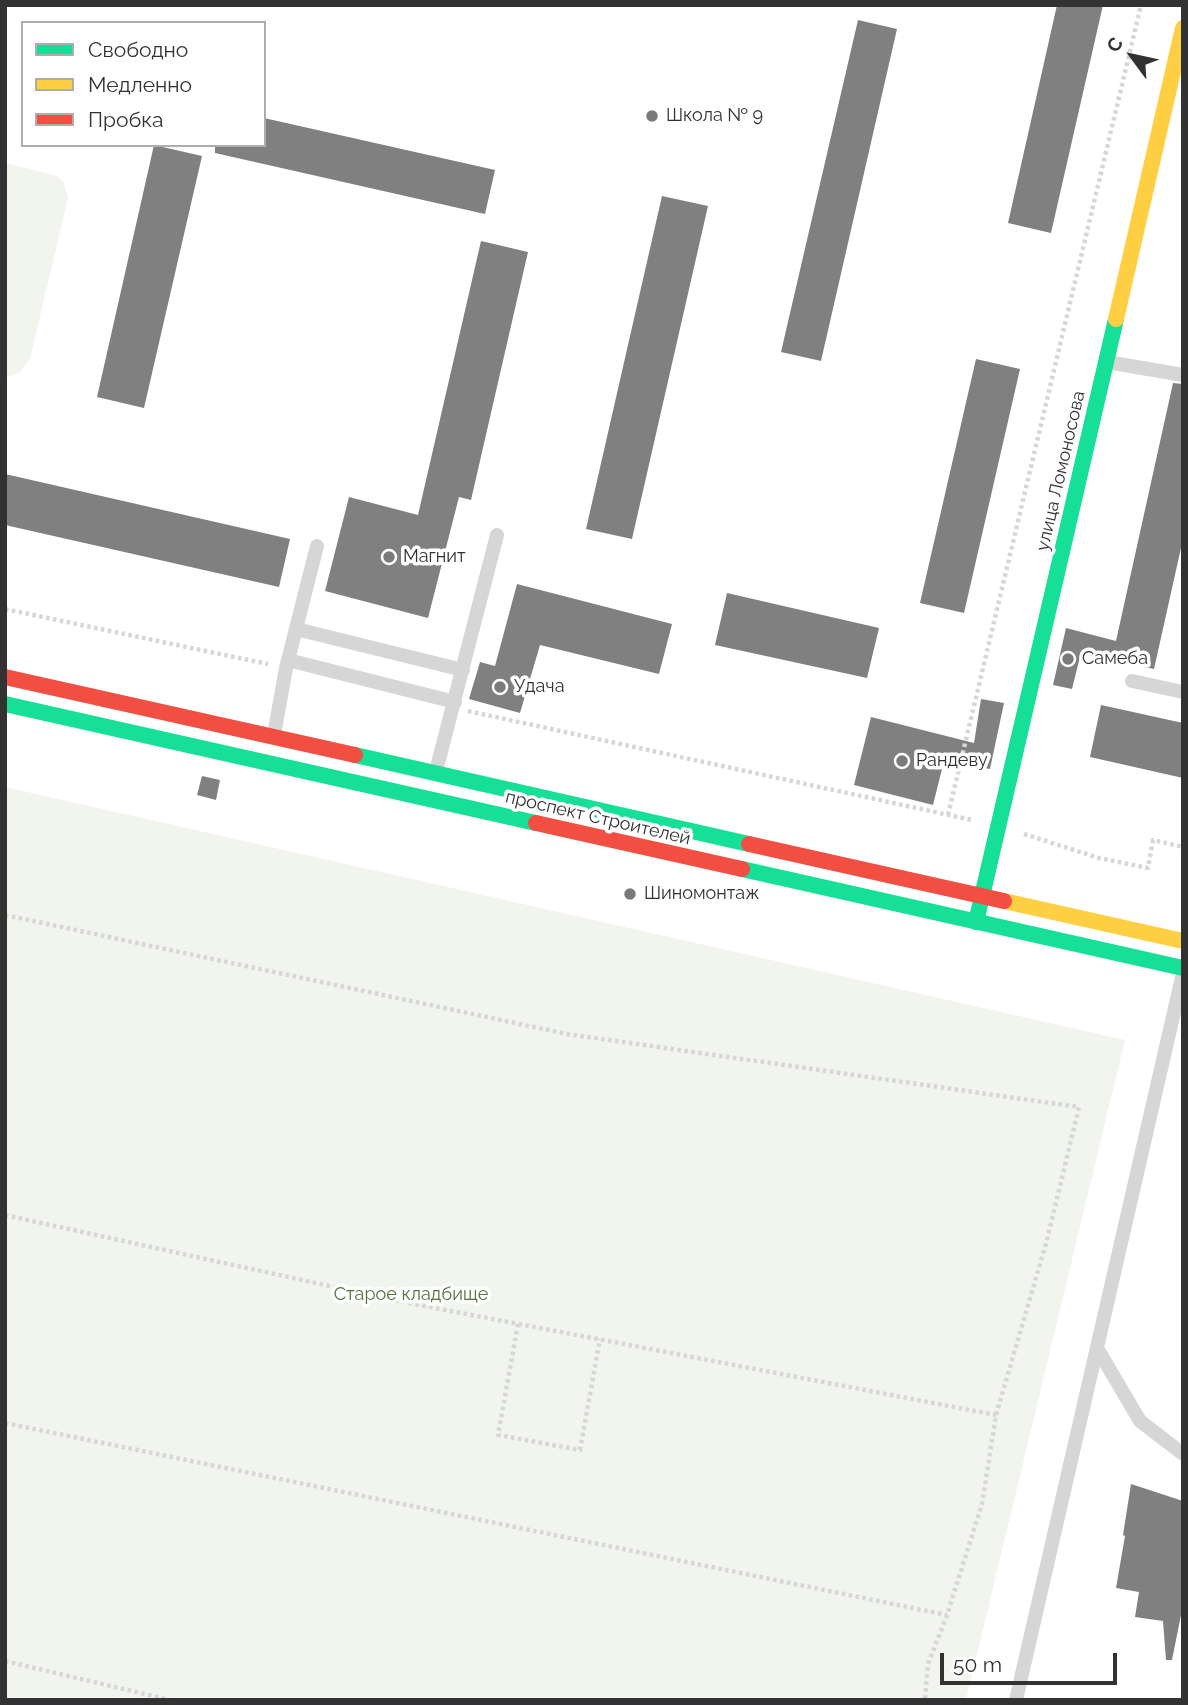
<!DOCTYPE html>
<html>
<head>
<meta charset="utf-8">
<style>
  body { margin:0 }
  #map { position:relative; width:1188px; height:1705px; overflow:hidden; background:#fff; font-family:Raleway,sans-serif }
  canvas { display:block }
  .frame { position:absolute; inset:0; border:7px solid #323232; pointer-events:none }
  .legend { position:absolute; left:21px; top:21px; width:245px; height:126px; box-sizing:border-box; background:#fff; border:2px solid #adadad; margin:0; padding:9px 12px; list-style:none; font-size:21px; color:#323232 }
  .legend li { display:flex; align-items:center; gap:14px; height:35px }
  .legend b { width:35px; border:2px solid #adadad }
  .north { position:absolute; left:1097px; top:21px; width:70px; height:70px; -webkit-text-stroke:5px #fff; paint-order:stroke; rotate:303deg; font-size:19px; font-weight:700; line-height:28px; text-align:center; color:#323232 }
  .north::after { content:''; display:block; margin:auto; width:24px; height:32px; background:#323232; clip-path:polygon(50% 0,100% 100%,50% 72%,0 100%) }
  .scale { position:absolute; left:940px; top:1653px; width:177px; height:32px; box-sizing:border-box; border:4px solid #323232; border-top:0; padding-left:9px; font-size:21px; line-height:24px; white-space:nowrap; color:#323232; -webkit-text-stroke:5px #fff; paint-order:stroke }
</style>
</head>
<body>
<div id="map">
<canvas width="1188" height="1705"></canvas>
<div class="frame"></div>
<ul class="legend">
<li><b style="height:9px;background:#16e098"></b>Свободно</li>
<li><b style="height:9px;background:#ffcf43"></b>Медленно</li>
<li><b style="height:9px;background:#f24e42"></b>Пробка</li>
</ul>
<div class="north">С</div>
<div class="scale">50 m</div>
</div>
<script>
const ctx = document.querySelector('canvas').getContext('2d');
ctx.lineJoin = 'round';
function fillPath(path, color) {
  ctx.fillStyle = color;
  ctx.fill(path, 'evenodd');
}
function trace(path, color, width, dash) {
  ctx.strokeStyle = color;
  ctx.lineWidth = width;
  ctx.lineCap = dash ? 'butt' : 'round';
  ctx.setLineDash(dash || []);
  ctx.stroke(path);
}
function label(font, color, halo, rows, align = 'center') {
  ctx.font = font + ' Raleway,sans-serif';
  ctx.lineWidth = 7;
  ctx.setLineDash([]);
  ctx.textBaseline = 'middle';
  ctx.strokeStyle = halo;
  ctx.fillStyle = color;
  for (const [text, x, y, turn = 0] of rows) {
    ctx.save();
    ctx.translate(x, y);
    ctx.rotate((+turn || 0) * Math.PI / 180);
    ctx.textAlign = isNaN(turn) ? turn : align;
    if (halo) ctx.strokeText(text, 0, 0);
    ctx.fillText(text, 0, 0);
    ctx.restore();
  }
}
fillPath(new Path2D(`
  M5,163L57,176L63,181L68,198L30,359L20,372L5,378Z
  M5,787L1125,1040L966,1700H5Z`), '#f1f5ed');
fillPath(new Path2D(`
  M1057,5H1103L1051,233L1008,223Z
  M858,20L897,29L821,361L781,352Z
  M264,118L495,170L485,214L215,153V145H264Z
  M154,145L202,156L144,408L97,397Z
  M662,196L708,206L632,539L586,529Z
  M481,241L528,252L471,500L459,497L428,618L325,591L349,497L418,515Z
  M976,359L1020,369L964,613L920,603Z
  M1173,383L1183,384V539L1154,669L1081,653L1072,689L1053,685L1066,628L1116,641Z
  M5,474L290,539L279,587L5,525Z
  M517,584L672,624L659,674L540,645L520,713L469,699L480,662L495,666Z
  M727,593L879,628L867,678L715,645Z
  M981,699L1004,703L990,769L944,761L933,805L854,785L871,717L974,743Z
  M1101,705L1183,723V778L1090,757Z
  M202,776L220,780L216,800L197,795Z
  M1131,1484L1183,1501V1605L1172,1660H1166L1163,1621L1135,1617L1139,1592L1116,1588L1125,1536L1123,1535Z`), '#808080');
trace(new Path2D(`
  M5,609L268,664
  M468,711L972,820
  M948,815L1141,5
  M1024,834L1099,858L1148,868L1153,840L1183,847
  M5,915L567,1034L1079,1107L1047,1240L996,1415L982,1504L947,1615L928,1664L925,1700
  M5,1215L393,1300L996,1415
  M518,1324L498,1435L580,1450L600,1339
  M5,1423L947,1615
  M5,1661L170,1700`), '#d6d6d6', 4.5, [3.5, 3.5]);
trace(new Path2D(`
  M1107,362L1183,375
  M296,629L463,670
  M288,660L455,702
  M1132,681L1183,692
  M274,735L286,668L317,546
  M436,771L497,535
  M1097,1348L1140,1421L1183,1454
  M1016,1700L1183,973`), '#d6d6d6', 14);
trace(new Path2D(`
  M5,704L536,823
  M355,755L749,844
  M742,869L1183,968
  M976,922L1116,319`), '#16e098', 16);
trace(new Path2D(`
  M1116,319L1183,28
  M1004,901L1183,941`), '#ffcf43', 16);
trace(new Path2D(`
  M5,677L355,755
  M536,823L742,869
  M749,844L1004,901`), '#f24e42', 16);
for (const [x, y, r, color] of [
  [652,116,7,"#7a7a7a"],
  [389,557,7,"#7a7a7a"],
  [1068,659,7,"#7a7a7a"],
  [500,687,7,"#7a7a7a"],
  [902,761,7,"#7a7a7a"],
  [630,894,7,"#7a7a7a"]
]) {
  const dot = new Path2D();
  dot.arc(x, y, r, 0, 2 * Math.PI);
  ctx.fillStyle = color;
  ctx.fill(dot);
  trace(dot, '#fff', 2.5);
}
label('18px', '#323232', '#fff', [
  ["Школа № 9",666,116],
  ["Магнит",403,557],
  ["Самеба",1082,659],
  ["Удача",514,687],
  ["Рандеву",916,761],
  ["Шиномонтаж",644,894]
], 'left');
label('18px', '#323232', '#fff', [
  ["улица Ломоносова",1061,471,-77],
  ["проспект Строителей",598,818,13]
]);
label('18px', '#586f3e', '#fff', [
  ["Старое кладбище",411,1295]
]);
</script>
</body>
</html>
